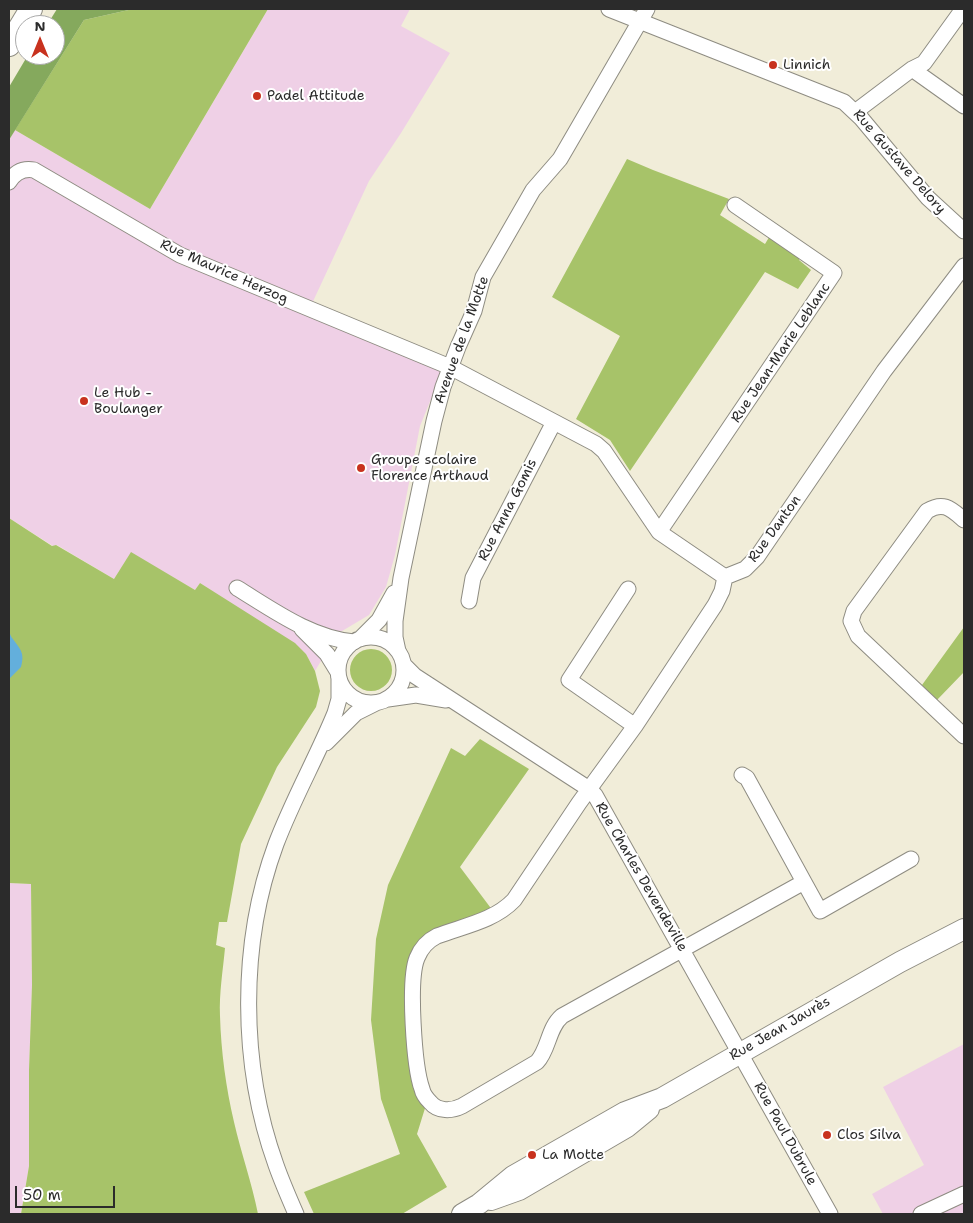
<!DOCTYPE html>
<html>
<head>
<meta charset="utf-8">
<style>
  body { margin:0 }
  #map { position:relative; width:973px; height:1223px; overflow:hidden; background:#f1edd9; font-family:"Shantell Sans",sans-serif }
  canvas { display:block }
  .frame { position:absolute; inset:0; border:10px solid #2b2b2b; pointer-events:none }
  .north { position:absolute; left:15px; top:15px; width:50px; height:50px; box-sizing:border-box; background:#fff; border:1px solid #aaa; border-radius:50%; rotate:0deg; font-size:14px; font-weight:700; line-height:20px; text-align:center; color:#2b2b2b }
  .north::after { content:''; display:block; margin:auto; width:18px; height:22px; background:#c8321e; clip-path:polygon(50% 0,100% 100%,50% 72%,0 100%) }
  .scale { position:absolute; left:15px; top:1186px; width:100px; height:22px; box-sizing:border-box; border:2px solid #2b2b2b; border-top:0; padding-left:6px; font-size:15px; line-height:18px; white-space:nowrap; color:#2b2b2b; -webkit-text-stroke:4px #fff; paint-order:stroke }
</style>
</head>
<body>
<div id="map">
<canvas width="973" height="1223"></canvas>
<div class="frame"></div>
<div class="north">N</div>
<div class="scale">50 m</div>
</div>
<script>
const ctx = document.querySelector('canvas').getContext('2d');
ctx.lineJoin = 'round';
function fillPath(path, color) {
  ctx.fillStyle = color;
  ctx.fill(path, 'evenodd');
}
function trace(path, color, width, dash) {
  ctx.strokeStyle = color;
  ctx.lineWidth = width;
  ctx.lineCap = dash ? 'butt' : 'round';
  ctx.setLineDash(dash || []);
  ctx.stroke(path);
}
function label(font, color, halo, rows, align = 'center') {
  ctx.font = font + ' "Shantell Sans",sans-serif';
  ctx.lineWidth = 4;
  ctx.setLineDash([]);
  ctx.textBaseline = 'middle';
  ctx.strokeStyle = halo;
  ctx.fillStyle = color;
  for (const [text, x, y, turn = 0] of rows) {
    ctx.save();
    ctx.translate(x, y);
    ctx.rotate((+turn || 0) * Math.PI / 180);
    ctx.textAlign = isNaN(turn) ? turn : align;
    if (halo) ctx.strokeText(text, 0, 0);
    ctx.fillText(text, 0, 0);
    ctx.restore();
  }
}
fillPath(new Path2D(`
  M268,9H410L401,26L450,53L401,133L369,181L309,310L431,364L442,372L420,426L395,555L386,587L369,615L337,634L315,671L306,654L200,583L195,590L131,553L114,579L57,545L53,546L9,518V140L15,130L150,209Z
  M9,883L31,884L32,985L29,1070V1166L21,1214H9Z
  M964,1044V1214H883L872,1194L924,1165L883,1087Z`), '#efd0e6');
fillPath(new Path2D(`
  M133,9H268L150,209L15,130L84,20Z
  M627,159L653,170L729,199L720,215L765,244L771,234L799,254V260L811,270L798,289L765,272L630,471L610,440L576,419L620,336L552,297Z
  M9,518L52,546L56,545L114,579L131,552L195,590L200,583L295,643L306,654L315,671L320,691L316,707L277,767L241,844L227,922H219L216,945L225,948C223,970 219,993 220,1016C221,1051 226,1088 234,1122C241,1153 252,1183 258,1214H21L29,1166V1070L32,985L31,884L9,883Z
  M964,627V672L937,700L922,685Z
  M350 670a21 21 0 1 1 42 0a21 21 0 1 1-42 0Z
  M480,739L529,769L460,867L493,911L415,950L426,1105L417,1134L447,1187L402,1214H314L304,1192L400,1154L381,1099L371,1020L376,939L388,885L451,748L465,756Z`), '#a7c369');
fillPath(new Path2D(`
  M57,9H133L84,20L9,140V87L28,55H55V25H47Z`), '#85a95d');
fillPath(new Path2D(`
  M9,631C11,640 20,645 22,654C23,658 22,663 21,667L9,679Z`), '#63afdc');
const minor = new Path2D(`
  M609,9L844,102L861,118L928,198L964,231
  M912,69L964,106
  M855,112L912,69L924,63L963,9
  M9,182C15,172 23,168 34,170L180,255L450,367L596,444L604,451L659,532L725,577
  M964,520C951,509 944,501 927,511L854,611L851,621L858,636L964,736
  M659,532L834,273L735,205
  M725,577L722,591L715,605L635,726L579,803L514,900C494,921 463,926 437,936C427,941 421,948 417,958C408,980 414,1067 422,1089C423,1094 427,1099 430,1102C438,1112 452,1111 462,1106L537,1062C549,1049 548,1028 562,1016L804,882L820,911L911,859
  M725,577L745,569L757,557L884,371L964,266
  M237,588C273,610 311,638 354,642
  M628,589L569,680L635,726
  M469,601L473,578L554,422
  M302,629L327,654L338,672
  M338 670a33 33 0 1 1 66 0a33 33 0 1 1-66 0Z
  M360,639L379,620L394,593
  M398,651L395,637V621L401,578L434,421L443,387L458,347L474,311L483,277L533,190L560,159L567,147L647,9
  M404,665L415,676L589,789L595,795L830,1214
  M388,699L416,695L446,700
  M326,743L356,713L376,703
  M742,775L747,778L804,882
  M296,1214C289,1198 282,1182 276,1165C240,1065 239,944 276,844C293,799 317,757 335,713L339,699V678
  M921,1214L964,1194`);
const major = new Path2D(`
  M491,1200L519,1190L627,1127L649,1109
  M462,1214L479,1204L513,1176L625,1112L662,1098L900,962L964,929`);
const highway = new Path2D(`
  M9,45L31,9`);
trace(minor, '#8e8c82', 17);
trace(major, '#8e8c82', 22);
trace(highway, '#8e8c82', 24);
trace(minor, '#fff', 15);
trace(major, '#fff', 20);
trace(highway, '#fff', 22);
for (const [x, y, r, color] of [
  [773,65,5,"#c8321e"],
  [257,96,5,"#c8321e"],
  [84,401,5,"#c8321e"],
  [361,468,5,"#c8321e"],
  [827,1135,5,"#c8321e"],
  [532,1155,5,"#c8321e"]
]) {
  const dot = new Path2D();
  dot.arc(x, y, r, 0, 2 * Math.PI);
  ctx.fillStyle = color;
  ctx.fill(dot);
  trace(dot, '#fff', 2);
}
label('14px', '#2b2b2b', '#fff', [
  ["Linnich",783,65],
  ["Padel Attitude",267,96],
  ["Le Hub -",94,393],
  ["Boulanger",94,409],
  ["Groupe scolaire",371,460],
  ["Florence Arthaud",371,476],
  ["Clos Silva",837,1135],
  ["La Motte",542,1155]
], 'left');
label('14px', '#2b2b2b', '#fff', [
  ["Rue Gustave Delory",899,162,49],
  ["Rue Maurice Herzog",224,272,24],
  ["Avenue de la Motte",462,340,-70],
  ["Rue Jean-Marie Leblanc",781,353,-56],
  ["Rue Anna Gomis",508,510,-63],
  ["Rue Danton",775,529,-54],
  ["Rue Charles Devendeville",641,877,60],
  ["Rue Jean Jaurès",780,1029,-30],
  ["Rue Paul Dubrule",785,1134,61]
]);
</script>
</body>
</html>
